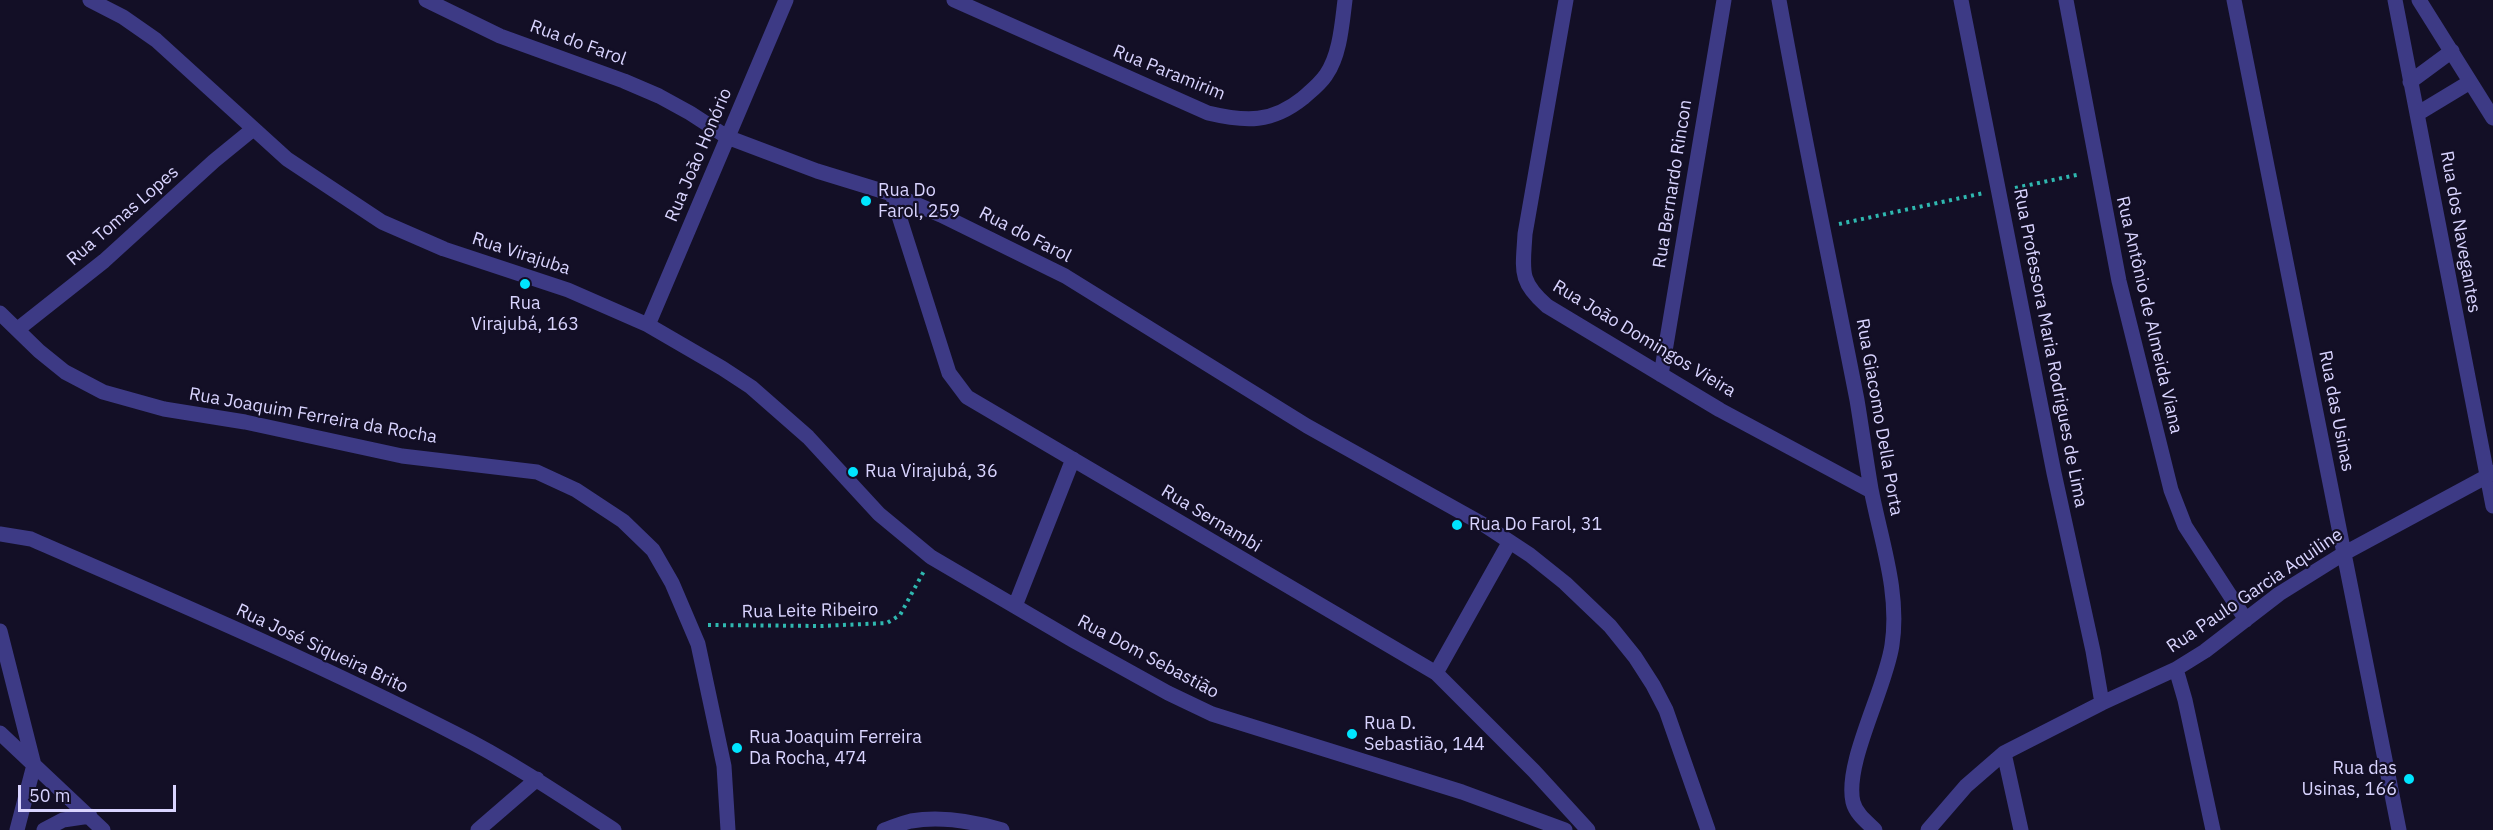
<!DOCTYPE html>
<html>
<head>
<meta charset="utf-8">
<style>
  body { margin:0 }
  #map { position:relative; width:2493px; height:830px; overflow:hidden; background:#130f26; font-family:"IBM Plex Sans",sans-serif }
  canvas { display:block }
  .scale { position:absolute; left:18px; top:785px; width:158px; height:27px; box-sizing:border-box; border:3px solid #d9d4ff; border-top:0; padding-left:8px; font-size:18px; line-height:21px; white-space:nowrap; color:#d9d4ff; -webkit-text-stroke:4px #130f26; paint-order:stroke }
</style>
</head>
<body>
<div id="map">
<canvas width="2493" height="830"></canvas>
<div class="scale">50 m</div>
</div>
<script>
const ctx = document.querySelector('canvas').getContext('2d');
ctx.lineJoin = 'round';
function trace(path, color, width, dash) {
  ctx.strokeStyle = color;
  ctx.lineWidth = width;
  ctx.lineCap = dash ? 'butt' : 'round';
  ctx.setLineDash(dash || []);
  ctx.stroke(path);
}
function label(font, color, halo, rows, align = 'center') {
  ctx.font = font + ' "IBM Plex Sans",sans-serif';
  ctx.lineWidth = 4.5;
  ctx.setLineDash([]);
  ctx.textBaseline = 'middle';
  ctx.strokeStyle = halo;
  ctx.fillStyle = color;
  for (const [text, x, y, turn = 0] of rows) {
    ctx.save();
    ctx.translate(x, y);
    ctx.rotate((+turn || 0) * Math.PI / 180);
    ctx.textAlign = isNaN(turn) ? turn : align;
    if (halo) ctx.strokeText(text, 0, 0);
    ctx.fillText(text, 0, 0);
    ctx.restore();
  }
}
trace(new Path2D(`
  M2015,188L2081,174
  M1839,224L1984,193
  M708,625L821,626L887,623L900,615L924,571`), '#2fb8b0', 4, [3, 4.5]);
trace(new Path2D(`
  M90,0L123,17L156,40L287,159L382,222L444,249L568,290L648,325L722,368L751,387L808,437L879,514L931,557L1076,642L1168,693L1212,714L1462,792L1565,830
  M426,0L500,36L624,81L659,96L690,113L727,137L817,171L892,194L941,215L1065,276L1307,426L1486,526L1530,555L1565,583L1610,626L1635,657L1653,685L1666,710L1708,830
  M954,0L1208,113C1246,122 1272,123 1303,98C1311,91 1320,84 1326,75C1340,55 1342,24 1345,0
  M1566,0L1525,234C1523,270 1518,281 1547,306L1720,410L1871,491
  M1779,0C1803,134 1831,267 1857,400C1862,430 1866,460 1871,489C1881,541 1900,592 1892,645C1886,688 1844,763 1853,802C1856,814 1867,822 1875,830
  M1961,0L2054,473L2093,651L2102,703
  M2066,0L2119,281L2171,490L2185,526L2246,620
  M2234,0L2399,830
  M2395,0L2493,506
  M2419,0L2493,118
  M2410,82L2452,51
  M2417,114L2470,82
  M892,194L949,373L967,397L1436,673L1534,771L1588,830
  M0,313L39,351L65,372L103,392L164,409L245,422L402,456L537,472L576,490L623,521L653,550L672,583L698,644L724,766L728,830
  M648,325L786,0
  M18,329L104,261L214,161L252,130
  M1661,375L1724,0
  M0,534L31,539C173,601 316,662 454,733C510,761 562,796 614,830
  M1015,606L1073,459
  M0,631L34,765L17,830
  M2176,669L2185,700L2213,830
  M1436,673L1509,543
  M0,733L103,830
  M2004,753L2021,830
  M44,830L63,820L90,816
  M478,830L537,779
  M884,830C893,827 902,823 911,821C940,816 975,822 1002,830
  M1928,830L1966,786L2004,753L2102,703L2176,669L2205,651L2279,594L2343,554L2493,473`), '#3d3a85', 15);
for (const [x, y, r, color] of [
  [866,201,6,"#00e5ff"],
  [525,284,6,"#00e5ff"],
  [853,472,6,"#00e5ff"],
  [1457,525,6,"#00e5ff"],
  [1352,734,6,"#00e5ff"],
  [737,748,6,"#00e5ff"],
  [2409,779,6,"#00e5ff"]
]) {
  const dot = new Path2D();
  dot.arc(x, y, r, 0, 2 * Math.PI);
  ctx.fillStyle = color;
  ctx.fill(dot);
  trace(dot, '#130f26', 2);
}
label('18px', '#d9d4ff', '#130f26', [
  ["Rua do Farol",578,43,20],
  ["Rua Paramirim",1169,73,22],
  ["Rua João Honório",699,155,-67],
  ["Rua Bernardo Rincon",1673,184,-81],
  ["Rua Tomas Lopes",123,216,-41],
  ["Rua dos Navegantes",2460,232,80],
  ["Rua do Farol",1025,235,27],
  ["Rua Virajuba",521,254,18],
  ["Rua Antônio de Almeida Viana",2149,315,77],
  ["Rua João Domingos Vieira",1644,339,31],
  ["Rua Professora Maria Rodrigues de Lima",2050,348,79],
  ["Rua das Usinas",2336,411,79],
  ["Rua Joaquim Ferreira da Rocha",313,416,10],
  ["Rua Giacomo Della Porta",1879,417,80],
  ["Rua Sernambi",1211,519,31],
  ["Rua Paulo Garcia Aquiline",2255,591,-34],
  ["Rua Leite Ribeiro",810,611,-1],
  ["Rua José Siqueira Brito",322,649,25],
  ["Rua Dom Sebastião",1148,657,28]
]);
label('18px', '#d9d4ff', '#130f26', [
  ["Rua Do",878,191],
  ["Farol, 259",878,212],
  ["Rua",525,304,"center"],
  ["Virajubá, 163",525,325,"center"],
  ["Rua Virajubá, 36",865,472],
  ["Rua Do Farol, 31",1469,525],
  ["Rua D.",1364,724],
  ["Sebastião, 144",1364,745],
  ["Rua Joaquim Ferreira",749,738],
  ["Da Rocha, 474",749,759],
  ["Rua das",2397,769,"right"],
  ["Usinas, 166",2397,790,"right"]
], 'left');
</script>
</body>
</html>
